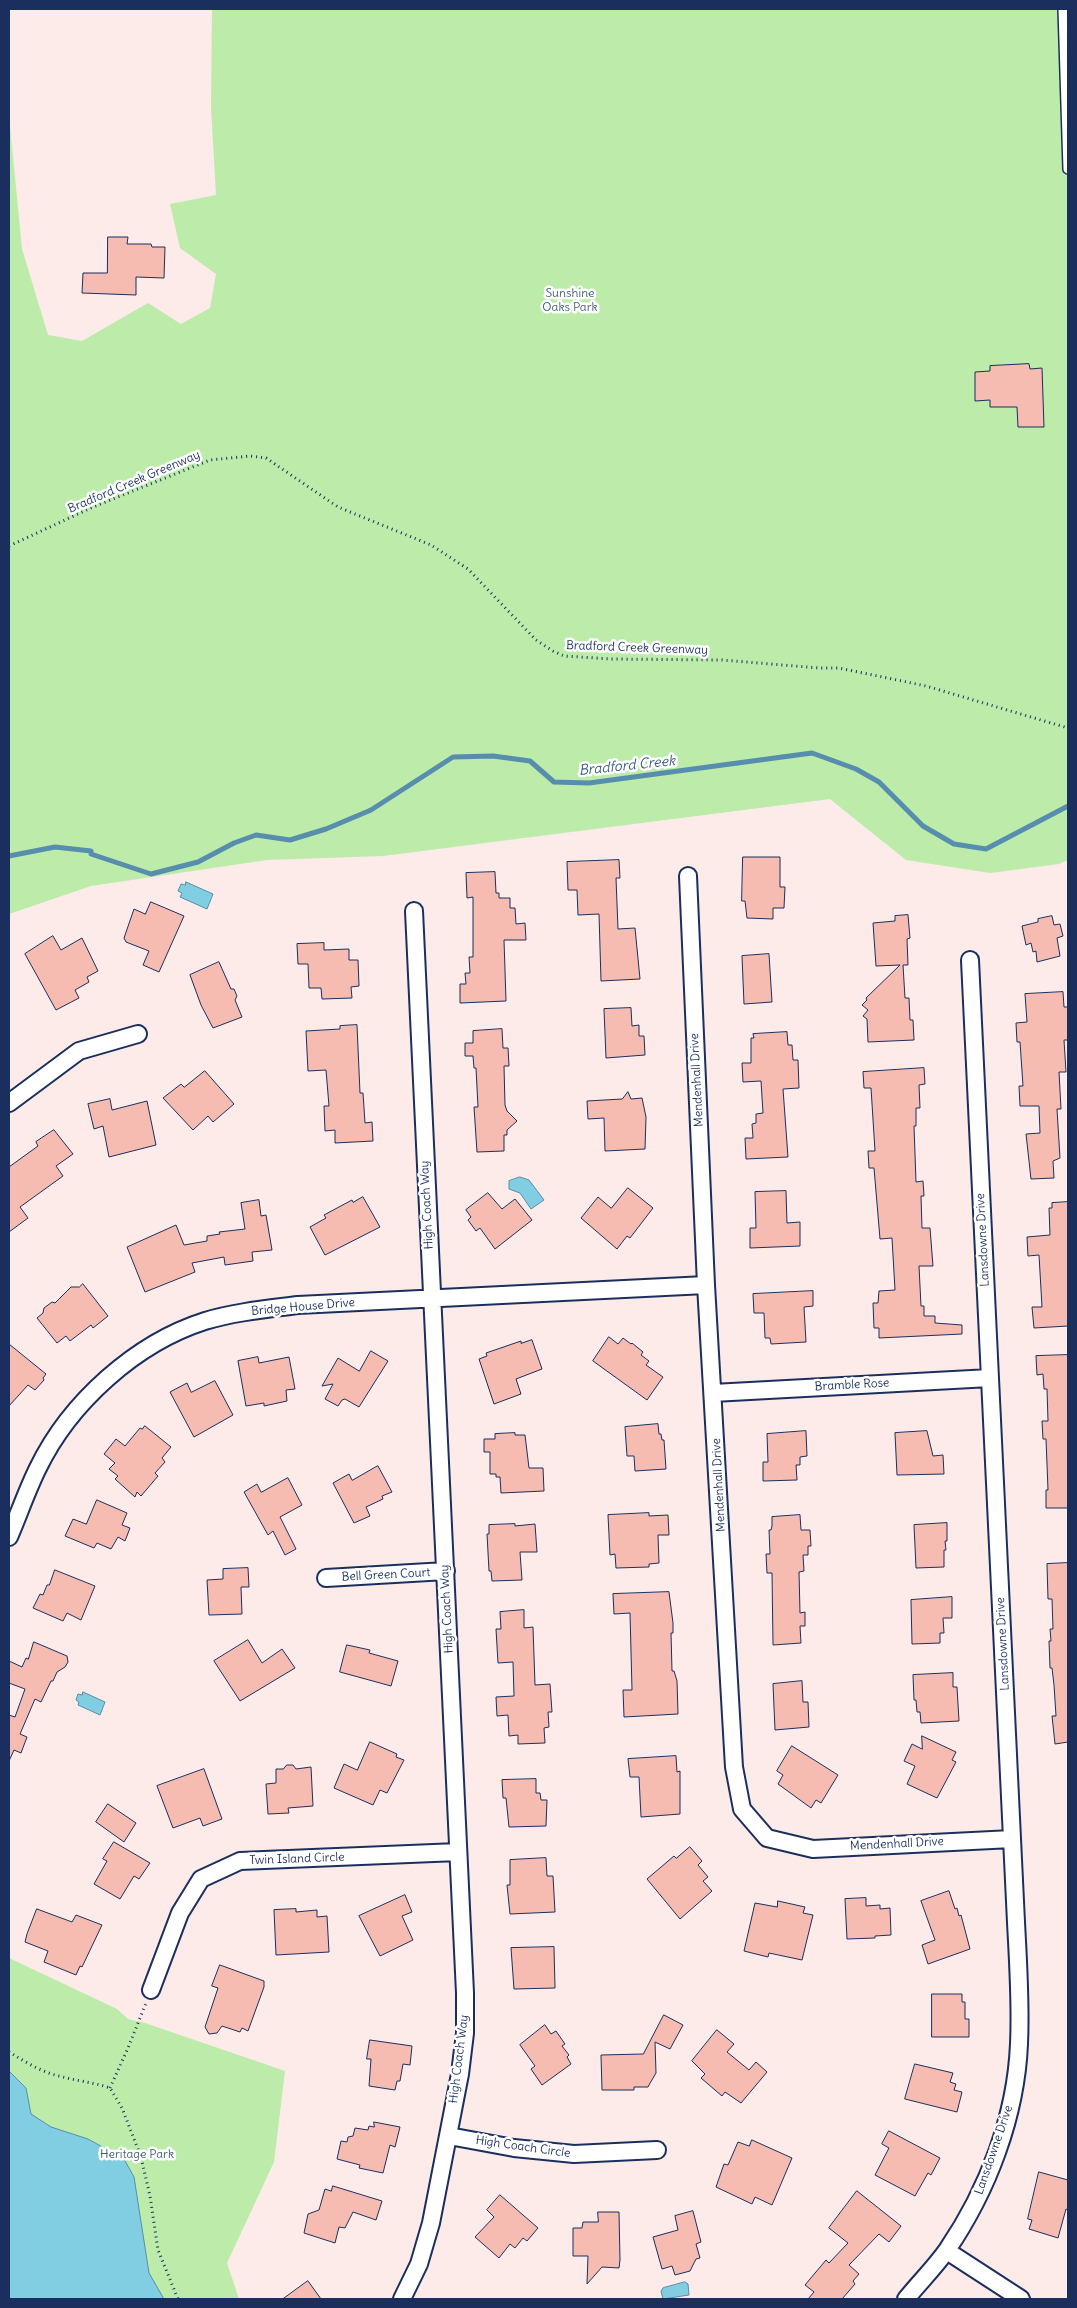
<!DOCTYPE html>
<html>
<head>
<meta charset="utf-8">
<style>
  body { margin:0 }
  #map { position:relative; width:1077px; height:2308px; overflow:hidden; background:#fcebe8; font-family:Delius,sans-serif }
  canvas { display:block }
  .frame { position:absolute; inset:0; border:10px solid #1b2f5e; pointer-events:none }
</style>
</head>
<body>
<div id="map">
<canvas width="1077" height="2308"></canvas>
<div class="frame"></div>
</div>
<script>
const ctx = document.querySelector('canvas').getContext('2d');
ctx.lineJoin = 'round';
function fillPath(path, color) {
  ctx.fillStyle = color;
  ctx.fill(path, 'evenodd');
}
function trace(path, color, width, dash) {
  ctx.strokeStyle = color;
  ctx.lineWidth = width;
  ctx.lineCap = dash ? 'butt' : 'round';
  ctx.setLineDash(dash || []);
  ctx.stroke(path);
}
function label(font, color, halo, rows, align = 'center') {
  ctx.font = font + ' Delius,sans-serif';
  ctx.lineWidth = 5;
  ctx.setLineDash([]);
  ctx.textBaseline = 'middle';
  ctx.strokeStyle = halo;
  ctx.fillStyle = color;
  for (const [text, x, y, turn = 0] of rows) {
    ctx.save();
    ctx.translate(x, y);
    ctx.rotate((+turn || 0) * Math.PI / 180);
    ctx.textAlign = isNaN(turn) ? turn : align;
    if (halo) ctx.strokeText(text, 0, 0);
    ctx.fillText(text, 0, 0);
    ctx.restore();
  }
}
fillPath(new Path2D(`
  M212,9H1068V860L1059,864L990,873L906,860L830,799L383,856L267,860L91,886L9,914V116L22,249L48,335L82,341L148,303L181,324L210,308L216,274L180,248L170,204L216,195L211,107Z
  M9,1958L117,2009L128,2019L145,2023L285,2071L274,2162L227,2263L239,2299H9Z`), '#bcebaa');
const water = new Path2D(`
  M186,882L213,894L207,909L180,897L182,893L178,891L181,884L185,885Z
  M520,1177L529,1180L544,1200L531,1209L520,1193L509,1189V1181Z
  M83,1692L105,1702L100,1715L78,1705L79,1702L76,1700L78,1694L82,1695Z
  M9,2071L26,2088L31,2114L51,2127L88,2139L124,2159L134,2177L149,2273L164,2299H9Z
  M685,2282L688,2284L689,2295L663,2299L661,2291L663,2288Z`);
fillPath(water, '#81cde1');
trace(water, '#588ead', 1);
trace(new Path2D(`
  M9,856L55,847L91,851V854L151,874L198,862L234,843L256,835L290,840L326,829L371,810L453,757L493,756L530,761L554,782L589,783L812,753L856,769L879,782L923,826L954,844L986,849L1068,806`), '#588ead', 5);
const building = new Path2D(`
  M108,237H128L127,244H151L152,247H165L164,278L136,277V295L82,293L83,273H107Z
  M1029,364L1030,369L1042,368L1044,427H1018L1017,407H990V400L975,401V372L990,371V366Z
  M743,857H780V887H785L784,908H773V919L747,918L745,901H742Z
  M619,860L620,878H616L618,929L635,928L640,979L601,981L599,914L578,915L577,890H568L567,862Z
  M495,872L496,893H499V898H510V908H515L516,924L525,923L526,940H504L506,1001L460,1003V984H466L465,973H470L469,957H473V897L467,898L466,873Z
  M151,902L184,916L159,972L143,965L149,951L126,942L124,938L134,909L145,914Z
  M908,915L910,938L907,939L908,965H903L905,998H909L910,1020H913L914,1040L868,1042L867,1019L863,1016L868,1010L862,1005L867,1000L866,998L900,965L876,966L873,923L895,921V916Z
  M1052,916L1054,925L1060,924L1063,936L1057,938L1060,956L1037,962L1036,951L1033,952L1031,943L1026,945L1022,926L1038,922V919Z
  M53,936L61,950L82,938L98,971L87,977L89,982L75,990L79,998L56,1010L25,954Z
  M324,943V950L349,949V960H358L359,986L351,987L352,998L322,999L321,988H309L308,964H298L297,944Z
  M769,954L772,1002L744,1004L742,956Z
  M219,962L231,989H234L237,996L235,1000L242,1017L213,1028L201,1005L190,975Z
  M1063,992L1064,1007H1068V1040H1064L1066,1072H1059L1061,1109H1057L1060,1158L1053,1161L1054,1178L1031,1179L1026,1134L1040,1133L1039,1106H1020L1019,1086H1023L1020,1042H1017L1016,1023L1027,1022L1025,994Z
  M631,1008L632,1026L639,1025V1036H644L645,1055L606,1058L604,1009Z
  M357,1025L360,1093H363L365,1123L372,1122L373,1141L335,1143V1130L325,1131L324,1106H329L326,1070L308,1071L306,1031L340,1029V1026Z
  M502,1029L503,1048H508L509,1066H504L505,1105L507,1111L517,1121L507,1130V1135H504V1151L477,1152L474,1107H478L476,1068H474L473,1056H465V1043H473V1031Z
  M787,1032L788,1045H792L793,1060H798L799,1088L783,1089L788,1157L746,1159L745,1138H753L752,1124L756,1123V1114L763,1113L761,1081L743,1082L742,1063H751V1038H754L753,1034Z
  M924,1068L925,1084L919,1085L920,1108H916V1126H914L916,1182L923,1181L924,1196H921L922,1228H930L933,1266H919L921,1306H924V1316H935V1323L962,1325V1334L879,1338V1328H874L873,1303H878L879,1291L895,1290L892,1238L880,1239L874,1168H869L868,1151H875L871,1088H864L863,1072Z
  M205,1071L234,1104L213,1122L208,1116L193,1130L163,1098L181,1084L184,1087Z
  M628,1092L631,1099L642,1098L646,1117L645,1149L605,1151L604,1118L588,1119L587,1101L622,1099Z
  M110,1099L112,1110L147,1101L156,1145L109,1157L103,1126L94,1129L88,1104Z
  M54,1130L73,1154L56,1166L63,1176L20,1207L28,1218L9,1232V1167L38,1146L36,1142Z
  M628,1188L653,1208L630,1238L627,1236L617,1249L581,1218L598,1197L611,1208Z
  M786,1191L787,1223L800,1222V1246L750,1248V1228H756L755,1192Z
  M488,1193L502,1209L515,1199L532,1220L495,1249L480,1228L476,1231L468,1220L471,1217L466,1210Z
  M363,1197L380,1227L325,1255L310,1227L326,1218L324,1215L352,1200L353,1202Z
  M259,1200L261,1216L266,1215L272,1250L252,1252L253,1261L225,1265L224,1257L192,1263L195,1272L145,1292L127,1247L176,1225L184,1245L207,1241V1236L220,1234L219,1232L245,1229L241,1203Z
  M1068,1202V1326L1034,1328L1032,1307H1042L1039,1255L1028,1256L1027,1237L1050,1235L1049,1208H1052V1203Z
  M83,1284L108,1316L93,1328L91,1325L70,1341L66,1336L57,1343L37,1318L43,1313L44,1308L52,1302L55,1303L71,1287H79Z
  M813,1291V1306L804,1307L806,1342L771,1344L770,1338H765L764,1313H754L753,1294Z
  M609,1337L618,1344L623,1338L631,1344L632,1343L643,1352L641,1355L649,1361L646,1365L663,1377L647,1400L593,1361Z
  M532,1340L542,1369L516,1379L521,1394L494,1404L479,1359L487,1356L486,1353L521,1341V1343Z
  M9,1344L46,1374L43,1378L44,1380L35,1390L28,1385L9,1406Z
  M371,1351L388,1361L359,1407L345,1399L342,1400L338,1406L325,1399L333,1384L322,1386L338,1358L359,1371Z
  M1068,1355V1508H1046V1490H1048L1046,1439H1043L1042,1421H1048L1047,1389H1044L1043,1374L1037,1375L1036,1356Z
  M258,1357L259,1363L289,1357L295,1389L286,1390L287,1401L264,1406V1403L246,1406L238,1361Z
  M215,1381L233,1415L194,1437L170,1392L187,1383L191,1392Z
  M658,1424L659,1434H661L662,1440H664L666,1469L635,1471L634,1456H627L625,1427Z
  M145,1426L171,1447L162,1458L165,1462L155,1473L158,1476L141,1496L137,1492L135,1497L115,1479L118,1476L109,1469L115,1463L104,1454L116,1439L125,1446L140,1428L142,1429Z
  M806,1431L807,1456L800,1457V1465H796L797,1480L763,1481V1462H768L767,1434Z
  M927,1431L933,1456L943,1455L944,1474L897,1475L895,1433Z
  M515,1433V1435H525L529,1468H543L544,1491L501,1493L500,1477H496V1474H490V1452H484V1439H495V1434Z
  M378,1466L392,1492L382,1496L383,1499L366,1507L370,1516L354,1523L333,1483L349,1474L352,1480Z
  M288,1478L302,1505L280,1517L296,1549L285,1555L273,1531L268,1535L244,1492L257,1484L261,1492Z
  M97,1500L127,1513L122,1525L130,1528L125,1541L118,1537L111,1549L97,1543L94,1548L65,1536L73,1519L86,1524Z
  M649,1513V1516L668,1515L669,1535H658L659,1563L649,1564V1567L616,1568L615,1554L610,1555L608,1515Z
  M800,1515L801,1530H810L811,1546H808V1555H803L804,1571L799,1572L800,1613L805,1612V1626H800L801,1643L773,1645L772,1573H767L766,1554H770L769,1530H771L772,1526V1517Z
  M947,1523V1541H945L946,1550H944V1567L916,1568L914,1525Z
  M515,1524V1526L535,1524L537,1552H520L522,1580L492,1581L491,1571H489L487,1534H489V1525Z
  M1068,1563V1742L1055,1744L1052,1716H1056L1054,1685L1052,1668H1050L1049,1641H1051L1050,1629H1053L1052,1599H1048L1047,1564Z
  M248,1568L249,1587H241L242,1614L209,1615L207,1580L223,1579V1569Z
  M55,1570L95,1586L81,1620L67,1613L63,1621L33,1608L40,1594L43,1595L47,1585H49Z
  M669,1592L673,1623V1633H671L672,1671H674L677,1681L678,1714L624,1717L623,1690H632L630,1613L614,1614L613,1594Z
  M952,1597V1618H943L944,1633H940V1643L912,1644L911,1600Z
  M524,1610V1628L533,1627L535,1685L550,1684L552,1712H548L549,1727L544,1728L545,1743L518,1744V1735L509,1736L508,1715L497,1716L496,1697L514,1696L513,1662L498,1663L496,1629H501L500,1612Z
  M248,1640L262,1663L282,1649L295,1668L240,1701L214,1661Z
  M34,1642L67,1656L68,1662L65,1667L57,1672L53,1681H51L41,1702L35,1699L20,1734L27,1737L21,1753L14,1750L9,1761V1715L15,1717L25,1689L9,1683V1661L22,1667L26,1658L28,1659Z
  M347,1645L370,1650L369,1653L398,1661L391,1686L340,1672Z
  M953,1673V1687H957L959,1721L921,1723L920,1712H917L916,1700H914L913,1675Z
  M802,1681L803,1702H808L809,1727L775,1730L773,1684Z
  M922,1736L956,1752L952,1760L956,1762L937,1798L907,1784L915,1766L904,1761L912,1744L922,1749Z
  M370,1742L397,1754L396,1757L404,1760L387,1793L380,1790L373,1805L334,1788L344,1764L357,1770Z
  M792,1746L838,1775L821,1803L816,1800L811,1808L778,1784L783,1775L777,1771Z
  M676,1756L677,1772L680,1771V1814L641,1817L639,1777H630L628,1759Z
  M287,1765H293L296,1769L311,1767L313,1806L288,1808L289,1813L268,1814L266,1784L276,1783V1769H283Z
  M204,1769L222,1819L203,1826L200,1818L173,1828L157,1786Z
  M536,1779V1793H540L541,1800H547L546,1826L509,1827L506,1798H503L502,1780Z
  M108,1804L136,1823L124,1842L96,1822Z
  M114,1842L150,1863L139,1879L134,1876L120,1899L94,1884L107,1861L103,1859Z
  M690,1847L702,1861L698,1865L708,1877L703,1881L712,1891L680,1919L647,1879L674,1856L676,1858Z
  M546,1858L547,1876H553L555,1912L510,1914L507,1885H510V1860Z
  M949,1891L955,1909L957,1908L959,1916L961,1915L970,1949L928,1964L922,1945L935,1940L921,1901Z
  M405,1895L412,1912L402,1916L413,1940L380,1956L359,1916Z
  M866,1898V1906L880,1905V1909L890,1908L891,1935L875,1936V1938L847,1939L845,1899Z
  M778,1901L805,1907L803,1913L813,1915L802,1960L769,1953L768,1957L744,1951L755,1903L777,1907Z
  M37,1909L72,1922L76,1915L102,1925L82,1967L80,1966L76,1975L44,1962L48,1951L25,1942L27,1934Z
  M296,1909V1912L317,1910V1917L327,1916L329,1952L276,1955L274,1910Z
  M554,1947L555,1988L514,1989L511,1948Z
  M220,1965L264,1981V1987L248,2031L242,2028L240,2032L222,2026L217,2033L209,2034L205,2027L218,1988L212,1986Z
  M932,1994H962V2002H965V2019H969V2037H932Z
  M664,2015L683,2025L670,2049L655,2042L656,2073L649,2085L648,2087H634V2090H602L601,2055L643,2054Z
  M545,2025L551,2034L556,2031L565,2044L562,2046L569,2055L567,2057L571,2064L542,2085L531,2069L535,2066L520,2045Z
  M717,2030L734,2044L727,2052L749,2070L756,2062L767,2072L741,2103L725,2092L722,2096L701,2078L705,2074L692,2061Z
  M370,2040L412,2046L410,2065L403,2064L400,2081H397L395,2090L369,2086L371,2059H367Z
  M915,2064L953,2073L950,2082L956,2084L954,2090L962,2092L957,2112L905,2099Z
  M374,2122L400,2127L395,2147L390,2145L383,2173L359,2168L360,2165L337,2159L341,2141L347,2142L348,2137L353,2136L355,2128L368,2130L369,2126L374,2127Z
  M889,2131L940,2158L931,2175L928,2173L915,2196L875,2175L889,2148L882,2144Z
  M752,2140L792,2158L772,2205L755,2197L752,2204L716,2187L724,2164L728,2165L738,2142L749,2146Z
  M1039,2172L1068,2180V2210L1066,2209L1058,2238L1029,2229L1032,2220L1028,2219Z
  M333,2186L382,2201L376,2220L353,2212L345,2228L339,2227L335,2243L304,2233L308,2214L319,2210L325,2189L331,2191Z
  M857,2191L901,2226L889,2242L879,2234L849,2265L859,2274L853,2281L855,2284L842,2299H808L814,2292L805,2285L826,2260L829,2263L848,2243L829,2228Z
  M500,2195L538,2228L527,2241L523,2238L515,2248L510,2244L499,2258L475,2237L494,2217L487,2210Z
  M693,2211L701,2242L696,2244L700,2258L696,2259L690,2271L675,2275L672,2266L662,2269L653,2237L678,2230L675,2216Z
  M598,2212H619L620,2260L619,2268L602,2267L587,2284L588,2256H573V2228H582L583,2222H598Z
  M308,2281L321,2299H283Z`);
fillPath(building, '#f6bbb1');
trace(building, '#1b2f5e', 1);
const lane = new Path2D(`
  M1063,9L1068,169`);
const street = new Path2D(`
  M688,876L706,1285L734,1767L742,1809L767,1838L813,1849L1012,1839
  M9,1103L79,1051L138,1034
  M713,1393L990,1378
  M9,1537C19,1514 27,1490 38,1468C70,1402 136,1343 205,1321C235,1312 267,1309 298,1305L706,1285
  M326,1578L446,1571
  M151,1990L180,1913L201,1879L240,1861L458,1852
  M449,2136L514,2148L574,2154L657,2150
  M947,2251L1021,2299
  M402,2299L419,2264L431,2223L460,2074L465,2033V1993L414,911
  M906,2299C919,2283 935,2267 947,2250C988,2190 1016,2116 1019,2044C1021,2003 1018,1962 1016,1922L970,960`);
trace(lane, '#1b2f5e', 12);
trace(street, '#1b2f5e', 20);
trace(new Path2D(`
  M9,546L93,507L210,460L250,456L266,458L338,507L431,545L468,569L536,640L553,651L564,656L611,659L722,660L819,668H839L926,686L1068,728
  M9,2052C24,2061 41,2072 59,2076C76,2081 93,2082 110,2088L122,2108L141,2157L150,2196L158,2250L178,2299
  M110,2088L128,2048L146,2003`), '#1b2f5e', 3, [1, 4]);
trace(lane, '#fff', 9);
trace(street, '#fff', 16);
label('12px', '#435e71', '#fff', [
  ["Sunshine",570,294],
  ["Oaks Park",570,308],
  ["Heritage Park",137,2155]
]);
label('12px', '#1b2f5e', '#fff', [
  ["Bradford Creek Greenway",134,482,-23],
  ["Bradford Creek Greenway",637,648,2],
  ["Mendenhall Drive",697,1080,-93],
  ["High Coach Way",427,1205,-93],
  ["Lansdowne Drive",983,1240,-93],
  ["Bridge House Drive",303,1307,-5],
  ["Bramble Rose",852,1385,-3],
  ["Mendenhall Drive",719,1485,-93],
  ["Bell Green Court",386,1575,-3],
  ["High Coach Way",447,1609,-93],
  ["Lansdowne Drive",1003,1644,-93],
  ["Mendenhall Drive",897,1844,-3],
  ["Twin Island Circle",297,1859,-2],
  ["High Coach Way",459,2059,-83],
  ["High Coach Circle",523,2147,8],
  ["Lansdowne Drive",994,2150,-71]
]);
label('italic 14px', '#3a5e85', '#fff', [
  ["Bradford Creek",627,766,-6]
]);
</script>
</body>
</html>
